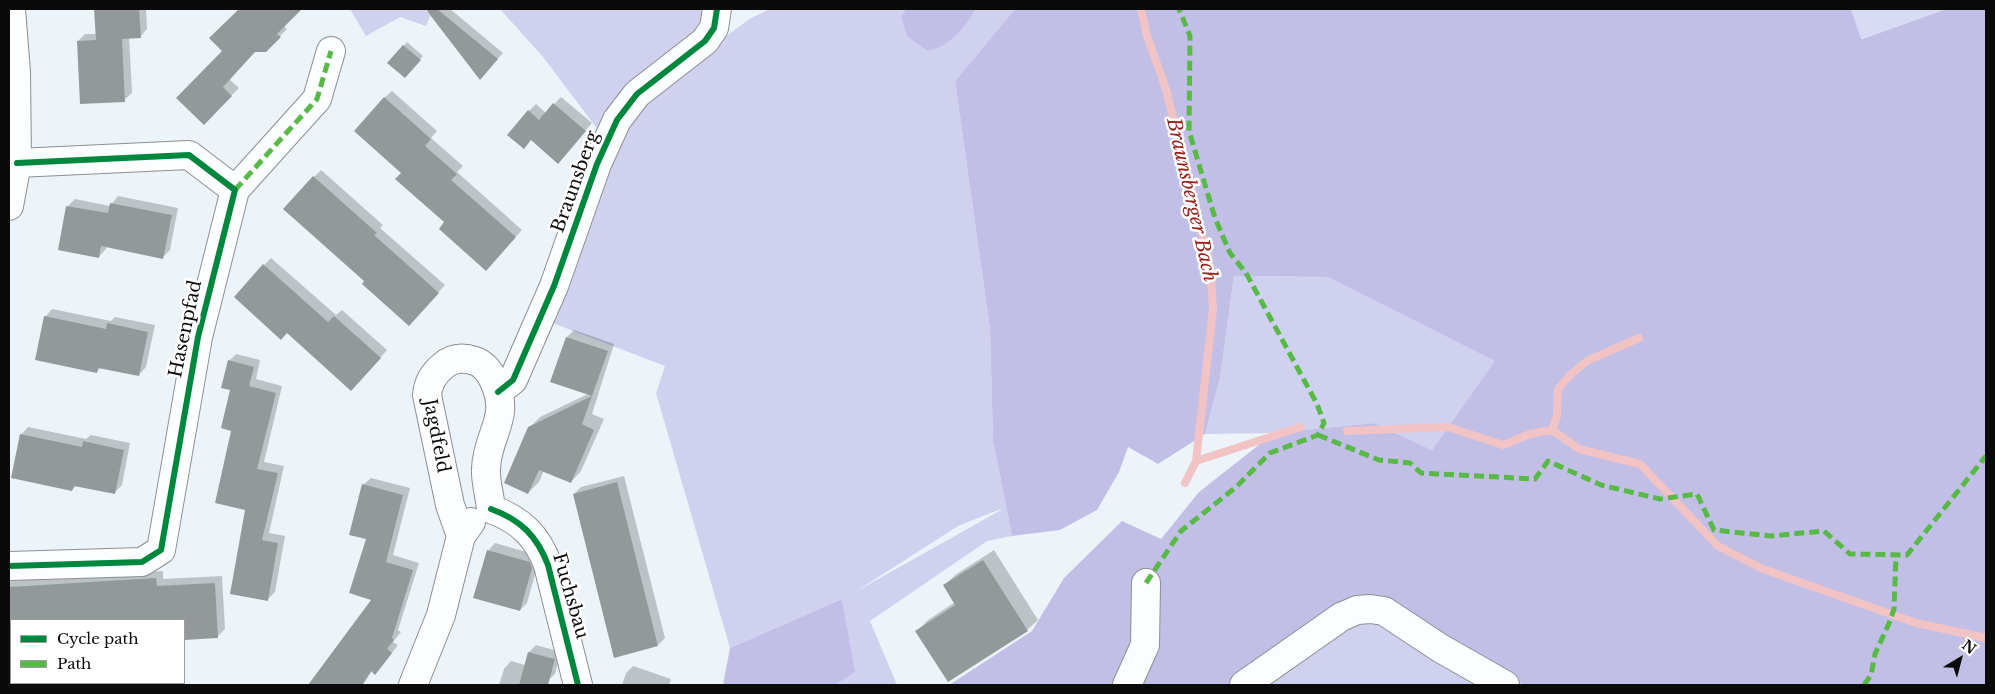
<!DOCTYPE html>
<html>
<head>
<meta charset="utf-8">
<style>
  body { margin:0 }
  #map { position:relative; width:1995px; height:694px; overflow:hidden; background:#ecf4f9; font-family:"Libre Baskerville",serif }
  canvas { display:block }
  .frame { position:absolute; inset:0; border:10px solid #0a0a0a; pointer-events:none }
  .legend { position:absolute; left:10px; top:619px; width:175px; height:65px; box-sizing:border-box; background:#fff; border:1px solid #9d9d9d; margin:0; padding:6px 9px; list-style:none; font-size:15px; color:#0a0a0a }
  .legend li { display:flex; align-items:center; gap:10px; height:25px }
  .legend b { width:25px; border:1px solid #9d9d9d }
  .north { position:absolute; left:1935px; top:634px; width:50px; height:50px; -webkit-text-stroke:4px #fff; paint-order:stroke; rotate:37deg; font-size:14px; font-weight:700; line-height:20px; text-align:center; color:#0a0a0a }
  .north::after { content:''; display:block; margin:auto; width:18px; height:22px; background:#0a0a0a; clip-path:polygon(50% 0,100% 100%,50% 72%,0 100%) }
</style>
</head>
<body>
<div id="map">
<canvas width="1995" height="694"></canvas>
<div class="frame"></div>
<ul class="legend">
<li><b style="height:6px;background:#00873e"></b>Cycle path</li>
<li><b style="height:6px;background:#58b947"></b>Path</li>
</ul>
<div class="north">N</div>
</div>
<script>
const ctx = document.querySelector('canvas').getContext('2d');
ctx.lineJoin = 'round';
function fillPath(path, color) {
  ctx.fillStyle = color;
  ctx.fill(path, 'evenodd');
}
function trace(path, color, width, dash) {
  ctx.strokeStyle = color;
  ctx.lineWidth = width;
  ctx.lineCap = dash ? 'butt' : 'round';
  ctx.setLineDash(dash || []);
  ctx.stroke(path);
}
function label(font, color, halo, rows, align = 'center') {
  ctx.font = font + ' "Libre Baskerville",serif';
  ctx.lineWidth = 5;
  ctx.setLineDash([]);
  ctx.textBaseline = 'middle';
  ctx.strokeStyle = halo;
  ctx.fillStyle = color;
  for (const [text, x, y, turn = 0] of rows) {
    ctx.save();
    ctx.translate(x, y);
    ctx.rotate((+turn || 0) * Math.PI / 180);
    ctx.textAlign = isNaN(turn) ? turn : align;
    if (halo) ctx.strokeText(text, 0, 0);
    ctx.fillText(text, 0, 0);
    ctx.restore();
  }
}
fillPath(new Path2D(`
  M350,9H425L430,16L426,26L400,17L366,36Z
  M500,9H709L706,22L599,131L543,57Z
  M770,9H906L901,17L928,51C950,45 965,28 976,9H1015L955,81L990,329L993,441L1012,536L987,541L870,621L897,685H835L854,672L842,599L730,648L656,393L665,366L550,322L618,144L635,113L721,40L751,18ZM1001,509V510L855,592L958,526Z
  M1234,276L1328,277L1496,361L1432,450L1374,423L1274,433L1205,434L1220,378Z
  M1362,597L1417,617L1524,685H1227Z`), '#d0d0ef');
fillPath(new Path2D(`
  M906,9H976C965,28 950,46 928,51L907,36L901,17Z
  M1015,9H1851L1862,39L1946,9H1986V685H1524L1417,617L1362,597L1227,685H949L1032,631L1064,578L1122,521L1161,539L1199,492L1274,433L1374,423L1432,450L1495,361L1328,277L1234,276L1220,378L1205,434L1158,464L1128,447L1119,472L1097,510L1060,530L1012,536L993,441L990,329L955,81Z
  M842,599L855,672L835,685H723L730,648Z`), '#c2bfe6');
fillPath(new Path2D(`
  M1851,9H1946L1861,39Z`), '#d7dbf3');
fillPath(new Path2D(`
  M95,9H146L147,29L140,37H129L132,93L124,100L78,41L85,34H97Z
  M240,9H300L284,26L287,29L266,50L255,51L229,79L239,88L204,123L224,51L211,38Z
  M426,9H450L503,53L480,79Z
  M407,42L423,56L408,73L389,63Z
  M392,91L437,131L431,138L463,166L457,172L522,230L493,262L446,222L403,172L384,98Z
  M561,97L592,123L565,155L531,139L529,111L536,104L546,113Z
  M321,170L383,225L380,228L445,285L416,317L366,281L314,177Z
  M118,196L178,208L170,250L163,257L106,246V249L99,257L68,206L75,199L110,206Z
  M271,258L336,315L342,310L387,350L359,382L264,265Z
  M52,309L111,321L115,317L155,325L146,367L139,375L101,367L97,372L45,317Z
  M574,330L614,344L592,414L604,419L581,471L571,482L544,470L539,482L528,493L529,428L540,417L588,394L567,337Z
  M236,354L260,360L256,379L282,386L264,462L284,466L269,533L285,536L275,592L268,599L246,509L232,430L229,361Z
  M28,427L86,439L91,435L130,443L122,485L114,493L77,485L72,490L21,435Z
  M624,476L665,638L658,645L574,494L581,487Z
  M371,478L410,488L393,555L419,563L398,630L401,632L393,642L398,645L382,666L375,673L372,671L363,685H310L373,600L363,485Z
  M495,543L537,555L539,560L527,603L520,610L488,551Z
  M994,550L1038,620L1027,630L917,631L928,620L955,602L944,586L955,575Z
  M163,571V579L222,576L225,629L218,636L184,638V620H121V618L11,620V642L9,581Z
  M536,645L561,652L555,674L547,681L546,685H499L504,669L511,661L525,665L529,652Z
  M633,666L671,679L669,685H622L626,673Z`), '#0003');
trace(new Path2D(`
  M1141,9L1146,33L1166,89L1210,266L1213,309L1196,461L1185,483
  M1552,430L1557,416L1558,389L1571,374L1587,361L1639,338
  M1347,431L1448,427L1503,445L1530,434L1552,430L1579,449L1640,464L1718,546L1763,569L1916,623L1986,638
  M1196,461L1301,427`), '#f2c3c4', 8);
fillPath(new Path2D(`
  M94,9H139L141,38L122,39L125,102L80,104L77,41L96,40Z
  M239,9H302L277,34L281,37L266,52H255L223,87L232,96L204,125L176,98L222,51L209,38Z
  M429,9H437L498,59L480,80L427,11Z
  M403,45L421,60L405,78L387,63Z
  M384,97L431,139L425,146L457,174L451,180L516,237L486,271L439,229L444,222L395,179L401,173L354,131Z
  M553,103L586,131L558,164L531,140L524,149L507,135L528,110L539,120Z
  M313,176L377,233L374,235L439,293L409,326L362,284L364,281L283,209Z
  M110,203L172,215L163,259L101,246L99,258L58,250L66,206L108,213Z
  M263,264L328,322L334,316L381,358L351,391L287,333L281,340L234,297Z
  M44,316L106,329L107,323L148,332L139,376L98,368L97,373L35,360Z
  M566,337L608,351L592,396L550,382Z
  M228,360L254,367L249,386L276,393L257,469L278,473L262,540L278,543L268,601L230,594L245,510L215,503L231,431L221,428L230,390L221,388Z
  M592,396L582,424L594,430L571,483L539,470L528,494L504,483L528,427Z
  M20,434L82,447L83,441L124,450L115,494L74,486L72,491L11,478Z
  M617,482L658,646L614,658L573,494Z
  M362,484L403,495L386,562L413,570L392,638L394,640L387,649L392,653L375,675L371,671L362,685H308L371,600L349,593L366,539L349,535Z
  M487,550L530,562L532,568L520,611L473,598Z
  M983,560L1028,631L948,682L915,631L955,605L943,585Z
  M156,578L157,586L215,583L218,638L184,640V620H9V587Z
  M528,652L555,659L548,685H519Z`), '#93999b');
const minor = new Path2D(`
  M235,190L317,99L331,51
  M9,206L17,163L16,72L11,9
  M498,392L513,380L554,286L597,164L617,120L637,94L705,41L714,28L717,9
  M491,509C521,520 537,536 548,565L578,685
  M461,536L450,505L427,395C428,383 433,374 443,366C452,358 463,357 475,361C484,364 489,371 493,379C512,418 488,431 486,468C485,481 490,496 491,509
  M9,566L142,562L161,550L198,337L235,190L189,155L17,163
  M413,685L441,615L461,536L471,522
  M1127,685L1145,645L1146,583
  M1244,685L1341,617L1357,610L1370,609L1384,611L1440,648L1505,685`);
trace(minor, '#8c8f92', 30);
trace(minor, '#fcfdfe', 28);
trace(new Path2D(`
  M235,190L317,99L331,51
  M1318,435L1379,460L1410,463L1421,473L1535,479L1548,461L1601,485L1660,499L1697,494L1714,530L1771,536L1824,531L1850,554L1907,555L1986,456
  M1146,583L1181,531L1235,488L1270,453L1318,435L1324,423L1317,404L1246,273L1230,253L1215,218L1189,131L1190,36L1179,9
  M1864,685L1871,675L1875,654L1890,621L1894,609L1896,555`), '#58b947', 5, [10, 5]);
trace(new Path2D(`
  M498,392L513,380L554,286L597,164L617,120L637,94L705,41L714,28L717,9
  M491,509C521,520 537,536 548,565L578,685
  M9,566L142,562L161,550L198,337L235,190L189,155L17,163`), '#00873e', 6);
label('18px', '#0a0a0a', '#fff', [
  ["Braunsberg",576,182,-70],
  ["Hasenpfad",186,329,-78],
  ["Jagdfeld",436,436,79],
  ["Fuchsbau",570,596,74]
]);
label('italic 19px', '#972018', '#fff', [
  ["Braunsberger Bach",1191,200,77]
]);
</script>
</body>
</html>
